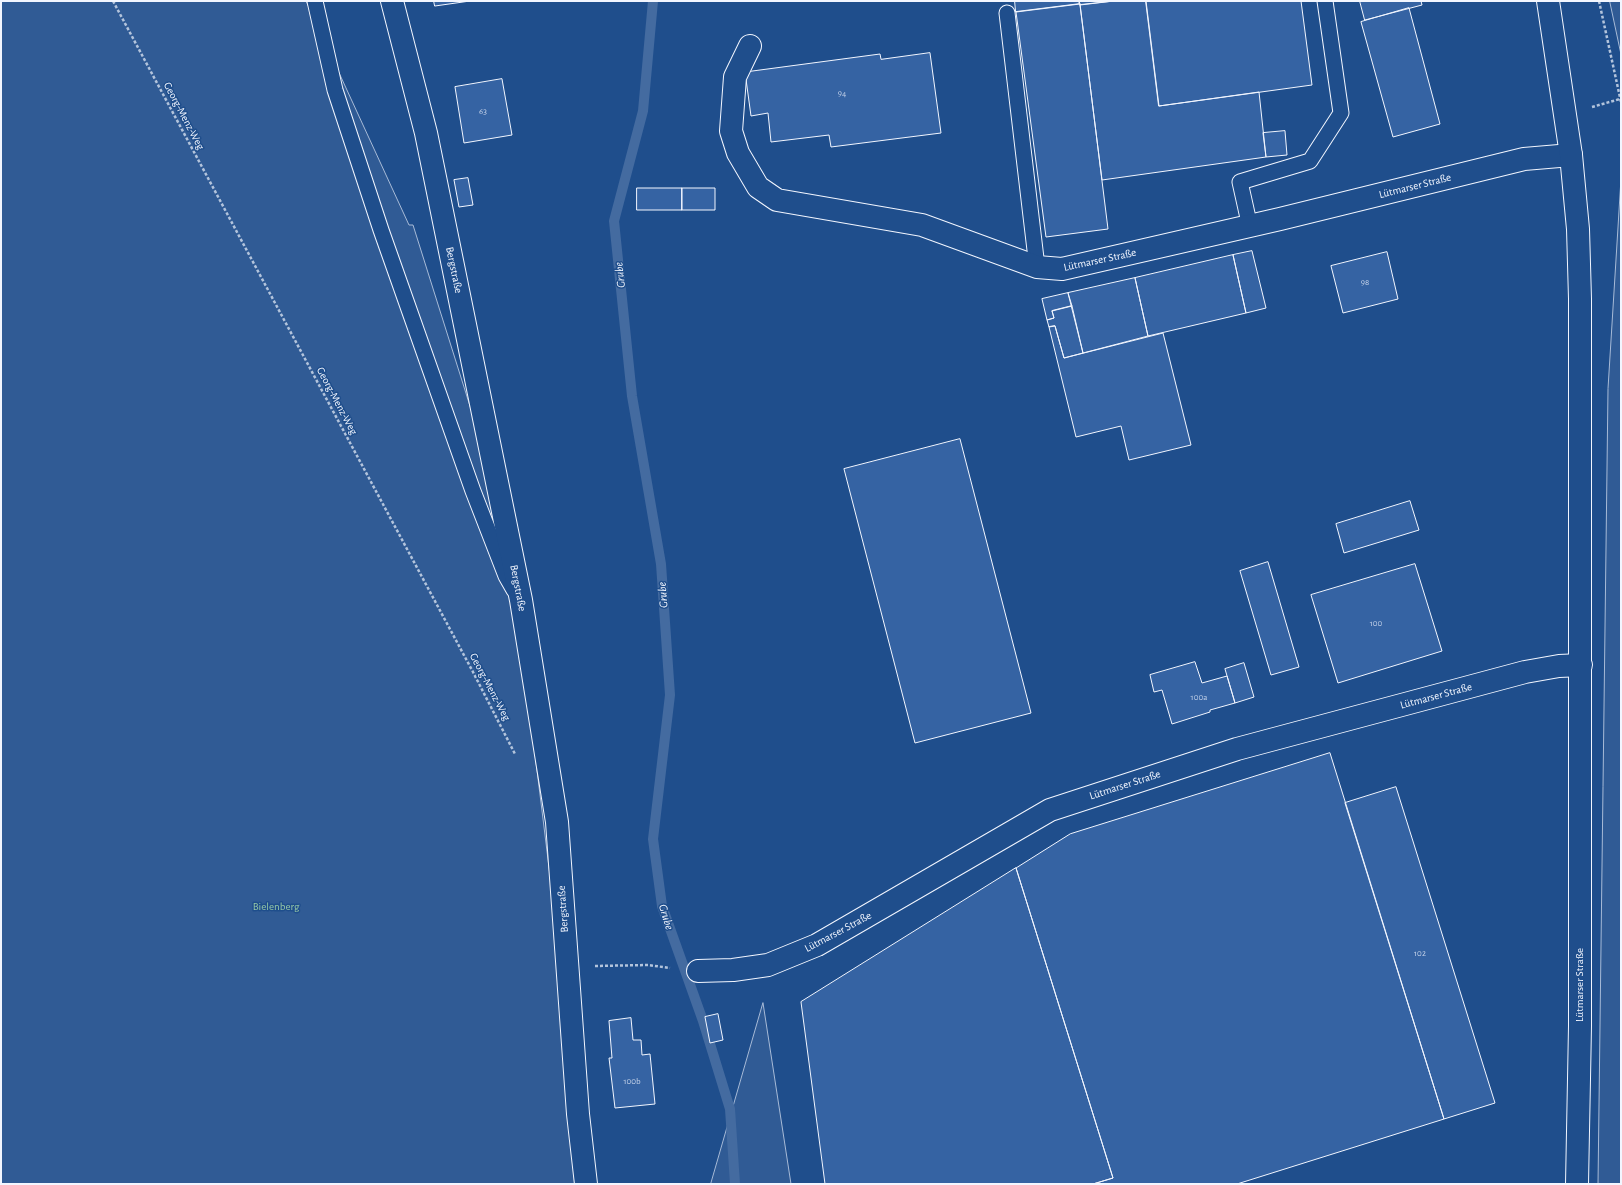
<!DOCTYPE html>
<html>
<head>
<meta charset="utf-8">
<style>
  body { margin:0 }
  #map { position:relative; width:1622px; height:1185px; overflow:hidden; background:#1f4e8c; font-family:"Alegreya Sans",sans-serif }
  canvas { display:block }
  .frame { position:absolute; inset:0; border:2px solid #f2f6ff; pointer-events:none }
</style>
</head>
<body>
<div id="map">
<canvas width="1622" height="1185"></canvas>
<div class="frame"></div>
</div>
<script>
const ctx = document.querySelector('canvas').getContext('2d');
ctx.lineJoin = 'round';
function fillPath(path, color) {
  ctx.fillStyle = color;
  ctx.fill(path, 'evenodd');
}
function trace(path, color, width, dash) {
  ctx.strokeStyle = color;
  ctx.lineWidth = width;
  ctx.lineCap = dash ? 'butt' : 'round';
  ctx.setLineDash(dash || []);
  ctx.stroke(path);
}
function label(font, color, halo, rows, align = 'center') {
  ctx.font = font + ' "Alegreya Sans",sans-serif';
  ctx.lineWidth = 3;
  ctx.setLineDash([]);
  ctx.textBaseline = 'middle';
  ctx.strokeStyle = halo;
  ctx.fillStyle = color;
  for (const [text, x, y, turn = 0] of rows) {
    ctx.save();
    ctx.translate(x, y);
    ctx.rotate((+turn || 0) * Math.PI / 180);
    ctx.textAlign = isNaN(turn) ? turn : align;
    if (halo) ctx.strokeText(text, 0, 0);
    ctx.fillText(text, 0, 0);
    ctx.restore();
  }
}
const built = new Path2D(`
  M1,1H306L409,225H413L492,476L534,746L574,1070L584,1184H1Z
  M1610,1H1621V54Z
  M1621,179V1184H1598L1608,389Z
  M763,1003L791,1184H711Z`);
fillPath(built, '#305b95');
trace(built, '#a8bbd7', 1);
trace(new Path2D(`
  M653,1L643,111L614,221L632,396L661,564L670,695L653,839L662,906L703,1021L730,1109L735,1184`), '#446ba0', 10);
const building = new Path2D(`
  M434,1H470L435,6Z
  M1015,1H1079L1080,4L1016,12Z
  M1079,1H1114L1080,5Z
  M1114,1H1146L1159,106L1259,92L1266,157L1102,180L1080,5Z
  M1146,1H1301L1312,85L1159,106Z
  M1360,1H1421L1422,5L1365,20Z
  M1080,4L1108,229L1046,237L1016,12Z
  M1409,8L1440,124L1393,137L1361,22Z
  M930,53L941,133L831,147L829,135L771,142L768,113L751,116L745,72L880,54L881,59Z
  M502,79L512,135L464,143L455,87Z
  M1285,131L1287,155L1266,157L1263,133Z
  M468,178L473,205L459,207L454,180Z
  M637,188H682V210H637Z
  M682,188H715V210H682Z
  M1252,251L1266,308L1246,313L1233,255Z
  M1387,252L1398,299L1343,313L1331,266Z
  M1233,255L1246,313L1148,336L1135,278Z
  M1135,278L1148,336L1083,353L1068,293Z
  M1068,293L1072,306L1052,311L1054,318L1047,320L1042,299Z
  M1072,306L1083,353L1064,358L1055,326L1049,327L1047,320L1054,318L1052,311Z
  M1055,326L1064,358L1163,333L1191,445L1129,460L1121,426L1076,437L1049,327Z
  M960,439L1031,713L915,743L844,469Z
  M1410,501L1419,530L1344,553L1336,524Z
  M1268,562L1299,667L1271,675L1240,571Z
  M1415,564L1442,651L1338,683L1311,595Z
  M1195,662L1202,683L1227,676L1235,703L1210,710V712L1172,724L1162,690L1154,692L1150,675Z
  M1244,663L1254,697L1235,703L1225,669Z
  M1330,753L1444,1119L1237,1184H1093L1113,1178L1016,868L1070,834Z
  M1396,787L1495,1103L1444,1119L1345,803Z
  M1016,868L1113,1178L1093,1184H825L801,1002Z
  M718,1014L723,1040L710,1043L705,1017Z
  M631,1018L633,1040H641L642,1055L650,1054L655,1104L615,1108L609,1058H612L609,1021Z`);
fillPath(building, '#3563a3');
trace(building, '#f2f6ff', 1);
const lane = new Path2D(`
  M315,1L335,90L381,230L473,491L506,576L514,590
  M1007,13L1037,267
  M1250,227L1240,182L1310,161L1341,113L1325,1`);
const street = new Path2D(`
  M392,1L426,133L521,600L557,822L578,1114L586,1184
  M750,46L735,77L731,131L738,153L758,187L777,200L922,225L1037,267L1062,269L1280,219L1524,159L1571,155
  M698,971L733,970L768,965L817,945L1050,810L1237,749L1525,672L1559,666L1581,665`);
const secondary = new Path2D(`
  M1548,1L1571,155L1578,229L1580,299V1026L1577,1184`);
trace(lane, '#f2f6ff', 17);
trace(street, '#f2f6ff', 24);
trace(secondary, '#f2f6ff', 24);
trace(new Path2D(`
  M113,1L473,672L515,754
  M1599,1L1621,102
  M1592,107L1620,99
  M595,966L648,965L670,968`), '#b3c4dc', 2.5, [3, 2]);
trace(lane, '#1f4e8c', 15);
trace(street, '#1f4e8c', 22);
trace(secondary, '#1f4e8c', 22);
label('9px', '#c3d1e8', null, [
  ["94",842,93],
  ["63",483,111],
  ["98",1365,282],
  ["100",1376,623],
  ["100a",1199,697],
  ["102",1420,953],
  ["100b",632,1081]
]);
label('11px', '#f2f6ff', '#1f4e8c', [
  ["Georg-Menz-Weg",184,116,62],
  ["Lütmarser Straße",1415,186,-14],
  ["Lütmarser Straße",1100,260,-12],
  ["Bergstraße",454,270,78],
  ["Georg-Menz-Weg",337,401,62],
  ["Bergstraße",518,588,79],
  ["Georg-Menz-Weg",490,687,62],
  ["Lütmarser Straße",1436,696,-15],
  ["Lütmarser Straße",1125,785,-18],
  ["Bergstraße",563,909,-94],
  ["Lütmarser Straße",838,932,-28],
  ["Lütmarser Straße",1580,985,-90]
]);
label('11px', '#97c8a6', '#1f4e8c', [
  ["Bielenberg",276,907]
]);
label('italic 12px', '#f2f6ff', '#1f4e8c', [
  ["Grube",620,275,-96],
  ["Grube",663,595,-94],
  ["Grube",666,917,73]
]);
</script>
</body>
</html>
